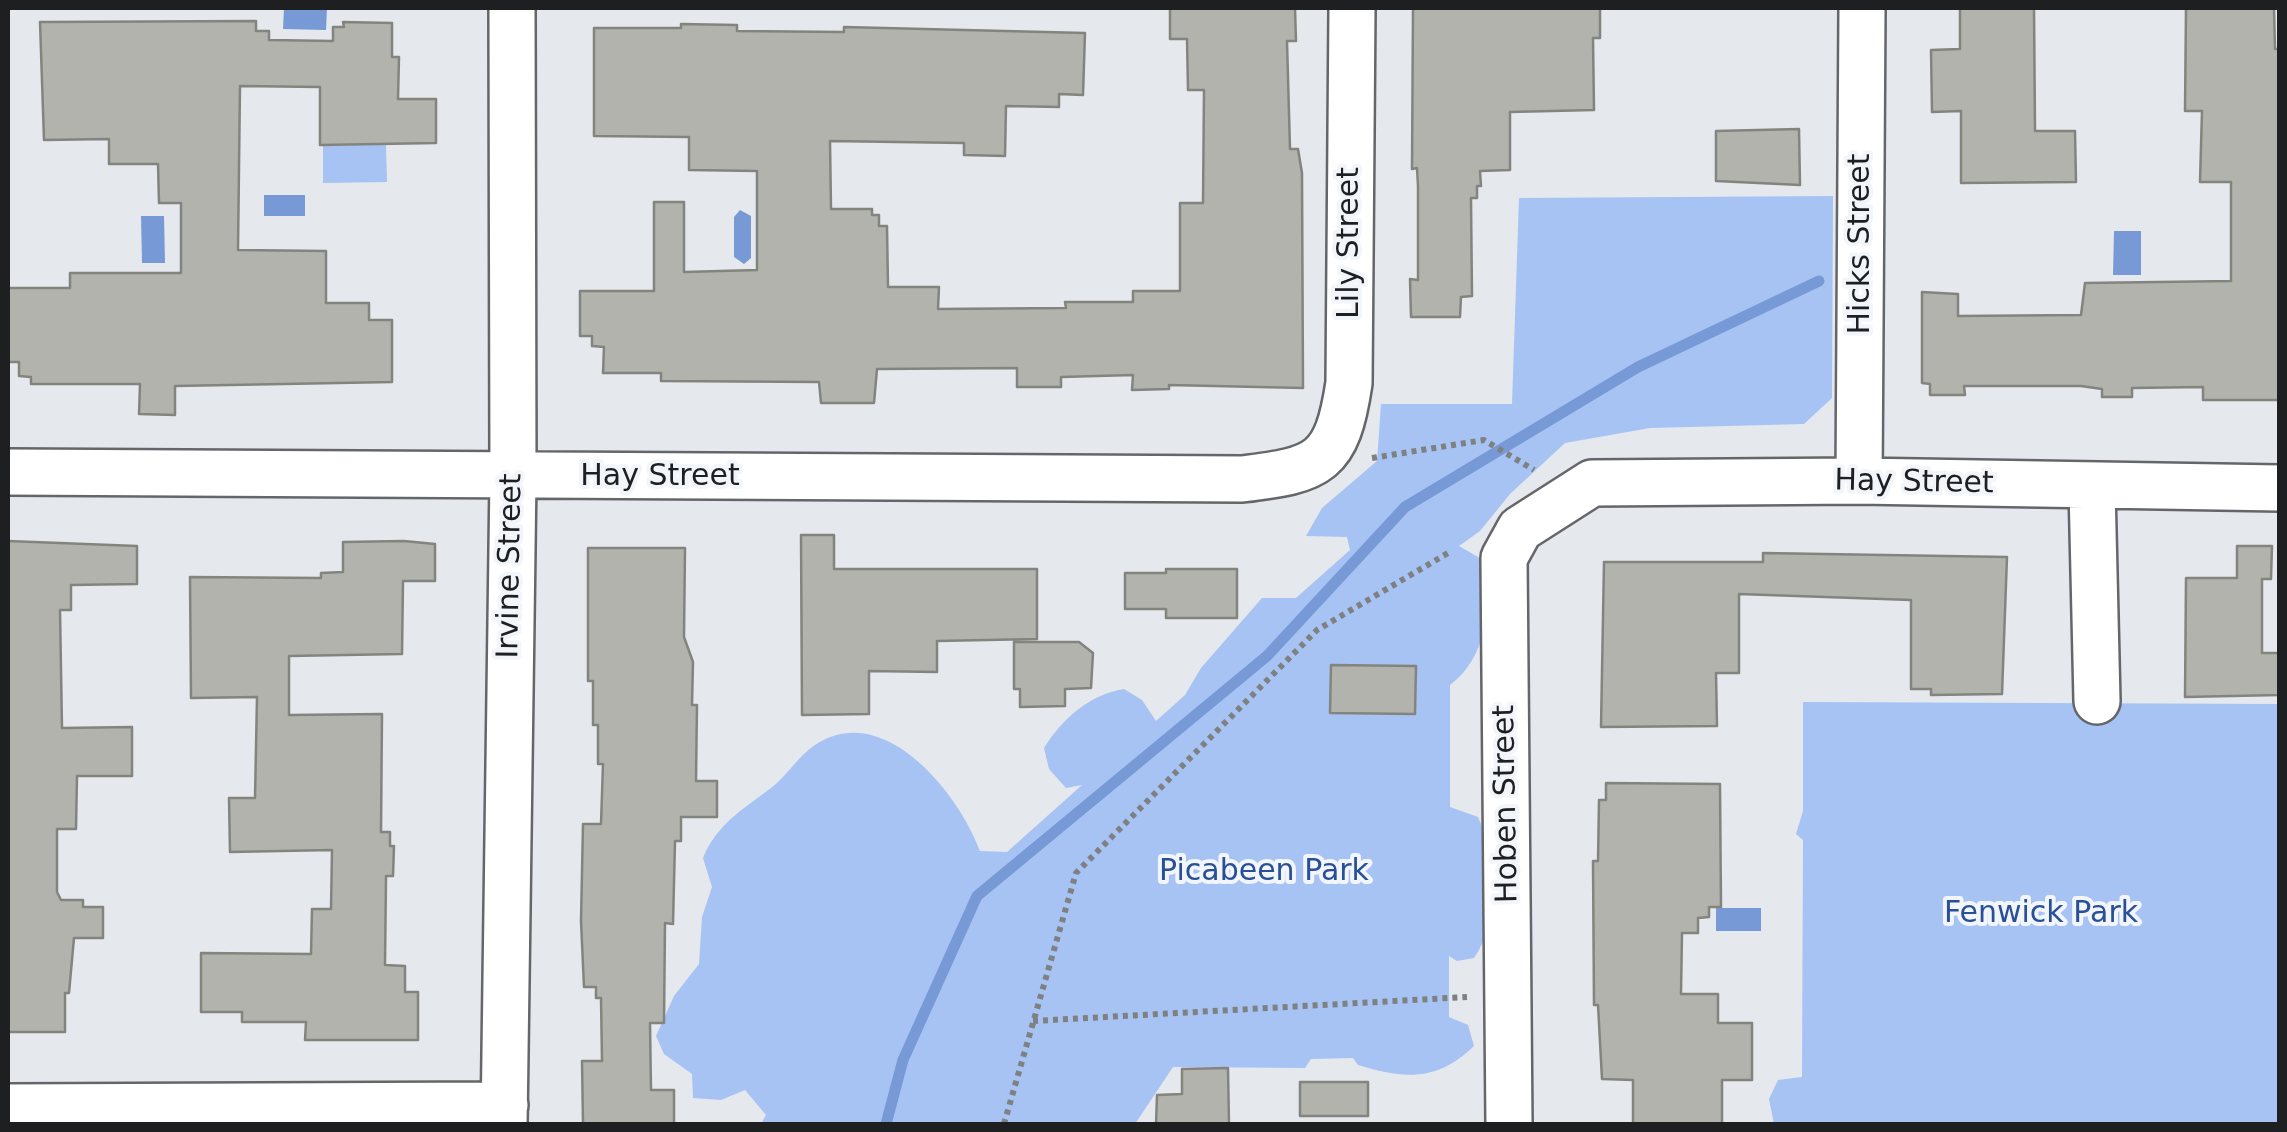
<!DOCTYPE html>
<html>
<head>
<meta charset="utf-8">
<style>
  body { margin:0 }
  #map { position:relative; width:2287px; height:1132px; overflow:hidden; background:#e5e8ec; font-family:"DejaVu Sans",sans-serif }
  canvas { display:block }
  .frame { position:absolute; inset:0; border:10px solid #1e1f21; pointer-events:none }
</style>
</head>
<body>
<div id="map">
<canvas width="2287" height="1132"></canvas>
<div class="frame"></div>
</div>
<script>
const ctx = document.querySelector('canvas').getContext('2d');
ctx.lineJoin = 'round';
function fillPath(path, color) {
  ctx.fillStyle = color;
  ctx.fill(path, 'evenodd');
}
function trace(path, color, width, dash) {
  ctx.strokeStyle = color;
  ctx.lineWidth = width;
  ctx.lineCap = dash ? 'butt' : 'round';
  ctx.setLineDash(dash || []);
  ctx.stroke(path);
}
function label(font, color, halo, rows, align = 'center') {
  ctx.font = font + ' "DejaVu Sans",sans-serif';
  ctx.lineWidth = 8;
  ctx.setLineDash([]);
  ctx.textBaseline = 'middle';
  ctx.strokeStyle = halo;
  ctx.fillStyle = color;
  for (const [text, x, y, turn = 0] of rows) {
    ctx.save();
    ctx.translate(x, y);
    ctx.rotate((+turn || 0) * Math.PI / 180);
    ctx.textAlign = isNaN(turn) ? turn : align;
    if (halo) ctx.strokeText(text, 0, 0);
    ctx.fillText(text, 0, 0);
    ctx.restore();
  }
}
fillPath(new Path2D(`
  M323,145H386L387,182L323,183Z
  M1833,196L1832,398L1804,424L1650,428L1565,443L1510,494L1480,531L1459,546L1490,564C1489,607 1488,657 1450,685V807L1478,817C1495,854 1499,924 1474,958L1457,961L1449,956V1017L1468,1025L1474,1046C1437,1082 1404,1079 1358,1065L1353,1058L1311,1059L1305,1068L1173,1067L1135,1124H761L766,1115L745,1090L721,1100L693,1098L692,1074L664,1054L656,1036L674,996L699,964L702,917L712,887L703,858C717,824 742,810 771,788C787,776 798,756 815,745C884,699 959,794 980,851L1007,852L1082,785L1066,788L1049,769L1044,748C1063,718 1089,695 1124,689L1142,700L1156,721L1185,695L1201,668L1262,598H1296L1350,550L1347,537L1306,536L1322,508L1377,461L1381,404H1512L1519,198Z
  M1803,702L2279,704V1124H1774L1769,1099L1778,1080L1802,1077L1803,840L1796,834L1803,811Z`), '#a6c3f3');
fillPath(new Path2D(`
  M284,8H327L326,30L283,29Z
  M264,195H305V216H264Z
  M740,210L751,216V258L744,264L734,257V217Z
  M141,216H164L165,263H142Z
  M2114,231H2141V275H2113Z
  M1716,908H1761V931H1716Z`), '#7799d5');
trace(new Path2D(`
  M886,1124L903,1060L977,896L1267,656L1405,507L1638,367L1819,281`), '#7799d5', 11);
const building = new Path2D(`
  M1170,8H1295L1296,41H1287L1290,149H1298L1302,173L1303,388L1169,385V389L1132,390L1133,375L1061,377V387H1017V368L877,369L874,403H821L819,382L661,381V373H603L604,347L592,346V336H580V291H654V202H684V272L757,270V171L689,170V137L594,136V28H681V24L737,25V31L844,32V27L1085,33L1083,95L1059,94V107L1006,106L1005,156L964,155V143L830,141L831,209H872V215H879V226H887L888,287H939L938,309L1066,308L1065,302H1133V291H1180V203H1203L1204,90H1188L1187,39H1170Z
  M1413,8H1600V38H1593L1594,110L1510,112V170L1480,171L1481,186H1477V198H1471L1472,296L1461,297L1460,317H1411L1410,279L1418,280V186L1417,168L1412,169Z
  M1960,8H2034L2035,131H2075L2076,182L1961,183V111L1932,112L1931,50L1960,49Z
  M2186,8H2274L2275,49H2280V400H2203V387L2132,388V397H2102V389L2081,386H1964L1965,395H1930V384L1922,383V292L1958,294V316L2081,315L2085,283L2231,281V182H2200L2202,111H2185Z
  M256,21V31H269V40L333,41V27H344L343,22L392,23V57H399L398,99H436V143L320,145V87L240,86L238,250L326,251V303H369V320H392V382L175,386V415L139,414L140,384H31V377L19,376V362H8V288H70V273H181V203H159L158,164H109V139L44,140L40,22Z
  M1799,129L1800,185L1716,181V131Z
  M801,535H834V569H1037V639L937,641V672L869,671V714L802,715Z
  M8,541L137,546V584L71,585V610H60L62,728L132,727V776H77L76,829H57V892L61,900H83V907H103V938H74L69,993H65V1032H8Z
  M404,541L435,544V581H403L402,654L289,656V715L382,714L381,832H390V846H394L393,876H386L385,965L405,966V992H418V1040H305L306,1022H242V1012H201V953L311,954L312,909H331L332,850L230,852L229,798H255L257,697L191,698L190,577L321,578V573L343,572V542Z
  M2237,546H2272L2271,579H2262V653H2280V695L2185,697L2186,578H2237Z
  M588,548H685L684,637L693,662L692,705H697L696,781H717V817H681V841H675L673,924L665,923L664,1023H650L651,1090H674V1124H583L582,1061H602L601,998H596V987H584L581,921L583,824H601L603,764H598V725H593V681H588Z
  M1763,553L2007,557L2002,694L1931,695V689H1911V600L1739,594V673H1716L1717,726L1601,727L1604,562H1763Z
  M1166,569H1237V618H1166V609H1125V573H1166Z
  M1014,642H1079L1093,653L1091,688L1065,689V706L1020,707V689H1014Z
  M1331,665L1416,666L1415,714L1330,713Z
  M1606,783L1720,784L1721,907H1709V917L1698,918V933H1682L1681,994H1718V1023H1752V1080H1722V1124H1633V1080L1602,1079L1598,1005H1594L1593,861H1598L1599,800H1606Z
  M1228,1068L1229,1124H1156L1157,1095L1182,1094V1069Z
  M1300,1082H1368V1116H1300Z`);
fillPath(building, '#b3b3ae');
trace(building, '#84847f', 2.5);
const street = new Path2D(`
  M8,472L1242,479C1320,470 1337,463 1349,383L1352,8
  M1859,481L1862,8
  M2092,488L2097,701
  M8,1107L505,1105
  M504,1124L513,477L512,8
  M1509,1124L1504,558L1520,529L1592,483L1859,481L2280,488`);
trace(street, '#64666a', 50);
trace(new Path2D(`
  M1372,458L1484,440L1534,470
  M1033,1021L1467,997
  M1004,1124L1076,873L1317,630L1448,553`), '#7e8082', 6, [5, 5]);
trace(street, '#fff', 45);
label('30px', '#1e1f21', '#f2f5fa', [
  ["Lily Street",1350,243,-90],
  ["Hicks Street",1861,244,-90],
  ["Hay Street",660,477],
  ["Hay Street",1914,483,1],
  ["Irvine Street",511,566,-89],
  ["Hoben Street",1507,804,-91]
]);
label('30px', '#285098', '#f2f5fa', [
  ["Picabeen Park",1264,872],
  ["Fenwick Park",2041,914]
]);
</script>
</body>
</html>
